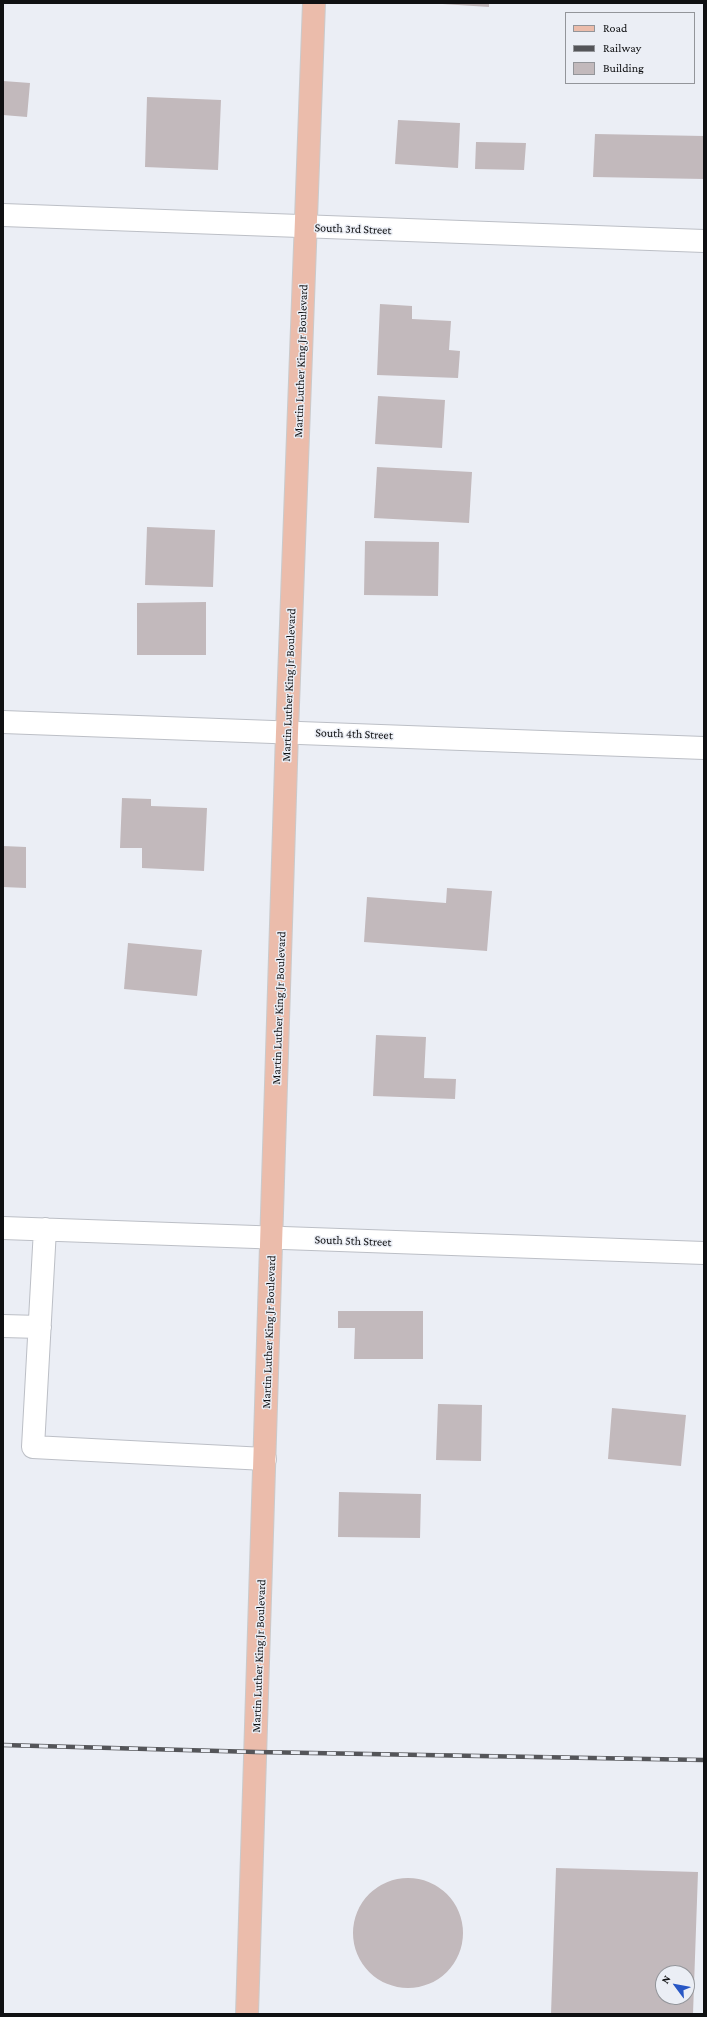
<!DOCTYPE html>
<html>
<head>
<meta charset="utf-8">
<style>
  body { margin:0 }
  #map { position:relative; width:707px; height:2017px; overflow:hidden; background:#ebeef5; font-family:"Crimson Pro",serif }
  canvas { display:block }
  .frame { position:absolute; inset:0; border:4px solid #0f1012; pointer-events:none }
  .legend { position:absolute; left:565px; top:12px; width:130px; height:72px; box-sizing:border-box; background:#ebeef5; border:1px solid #93959a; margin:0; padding:5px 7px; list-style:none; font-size:12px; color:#0f1012 }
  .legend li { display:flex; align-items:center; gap:8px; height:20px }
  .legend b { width:20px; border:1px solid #93959a }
  .north { position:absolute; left:655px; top:1965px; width:40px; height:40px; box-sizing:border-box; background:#ebeef5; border:1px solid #93959a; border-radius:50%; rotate:302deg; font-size:11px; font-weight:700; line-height:16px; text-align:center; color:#0f1012 }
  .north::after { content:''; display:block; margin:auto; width:14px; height:18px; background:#2857c5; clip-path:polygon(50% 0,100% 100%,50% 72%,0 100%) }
</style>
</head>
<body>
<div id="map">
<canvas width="707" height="2017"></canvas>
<div class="frame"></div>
<ul class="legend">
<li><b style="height:5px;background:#ebbcab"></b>Road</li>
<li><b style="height:5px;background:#545559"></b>Railway</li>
<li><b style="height:11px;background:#c2b9bc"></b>Building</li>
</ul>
<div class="north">N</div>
</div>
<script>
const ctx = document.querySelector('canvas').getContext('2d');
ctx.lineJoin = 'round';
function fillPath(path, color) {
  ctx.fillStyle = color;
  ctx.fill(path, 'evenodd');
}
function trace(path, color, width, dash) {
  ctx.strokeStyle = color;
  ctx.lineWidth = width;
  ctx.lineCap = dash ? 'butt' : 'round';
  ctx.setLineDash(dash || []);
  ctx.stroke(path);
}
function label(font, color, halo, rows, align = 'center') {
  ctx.font = font + ' "Crimson Pro",serif';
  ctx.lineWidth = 3;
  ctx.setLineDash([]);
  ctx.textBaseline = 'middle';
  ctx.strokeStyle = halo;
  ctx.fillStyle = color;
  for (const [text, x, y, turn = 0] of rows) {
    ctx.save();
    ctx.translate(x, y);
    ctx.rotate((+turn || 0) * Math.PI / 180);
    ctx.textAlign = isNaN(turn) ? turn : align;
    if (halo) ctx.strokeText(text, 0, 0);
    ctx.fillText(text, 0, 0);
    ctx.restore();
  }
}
fillPath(new Path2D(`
  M427,3H489V7Z
  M3,81L30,83L27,117L3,115Z
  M147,97L221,100L218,170L145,167Z
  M398,120L460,123L458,168L395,164Z
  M595,134L704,136V179L593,177Z
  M476,142L526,143L524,170L475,169Z
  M380,304L412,306V319L451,321L449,350L460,351L458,378L377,375Z
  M378,396L445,400L442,448L375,444Z
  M377,467L472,472L469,523L374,518Z
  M147,527L215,530L213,587L145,585Z
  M365,541L439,542L438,596L364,595Z
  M206,602V655H137V603Z
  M122,798L151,799V806L207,808L204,871L142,868V848H120Z
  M3,846L26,847V888L3,887Z
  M447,888L492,891L487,951L364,942L367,897L446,903Z
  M128,943L202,950L197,996L124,989Z
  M376,1035L426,1037L424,1078L456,1079L455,1099L373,1096Z
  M338,1311H423V1359H354L355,1328H338Z
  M438,1404L482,1405L481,1461L436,1460Z
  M612,1408L686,1415L681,1466L608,1459Z
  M339,1492L421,1494L420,1538L338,1537Z
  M556,1868L698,1872L693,2014H551ZM663,1973H687V1997H663Z
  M353 1933a55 55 0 1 1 110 0a55 55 0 1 1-110 0Z`), '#c2b9bc');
const minor = new Path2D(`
  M3,215L704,241
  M3,722L704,748
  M3,1228L704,1253
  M45,1229L33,1447L265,1459
  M3,1326L40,1327`);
const major = new Path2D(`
  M247,2014L287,732L314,3`);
trace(minor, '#bcbfc6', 24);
trace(major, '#cacacb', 24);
trace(minor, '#fff', 22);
trace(major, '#ebbcab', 22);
const rail = new Path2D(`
  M3,1745L256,1752L704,1760`);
trace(rail, '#545559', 4.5);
trace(rail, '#ebeef5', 3, [9]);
label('12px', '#0f1012', '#ebeef5', [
  ["South 3rd Street",353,229,2],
  ["Martin Luther King Jr Boulevard",301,361,-88],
  ["Martin Luther King Jr Boulevard",289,685,-88],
  ["South 4th Street",354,734,2],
  ["Martin Luther King Jr Boulevard",279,1008,-88],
  ["South 5th Street",353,1241,2],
  ["Martin Luther King Jr Boulevard",269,1332,-88],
  ["Martin Luther King Jr Boulevard",259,1656,-88]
]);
</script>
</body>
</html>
